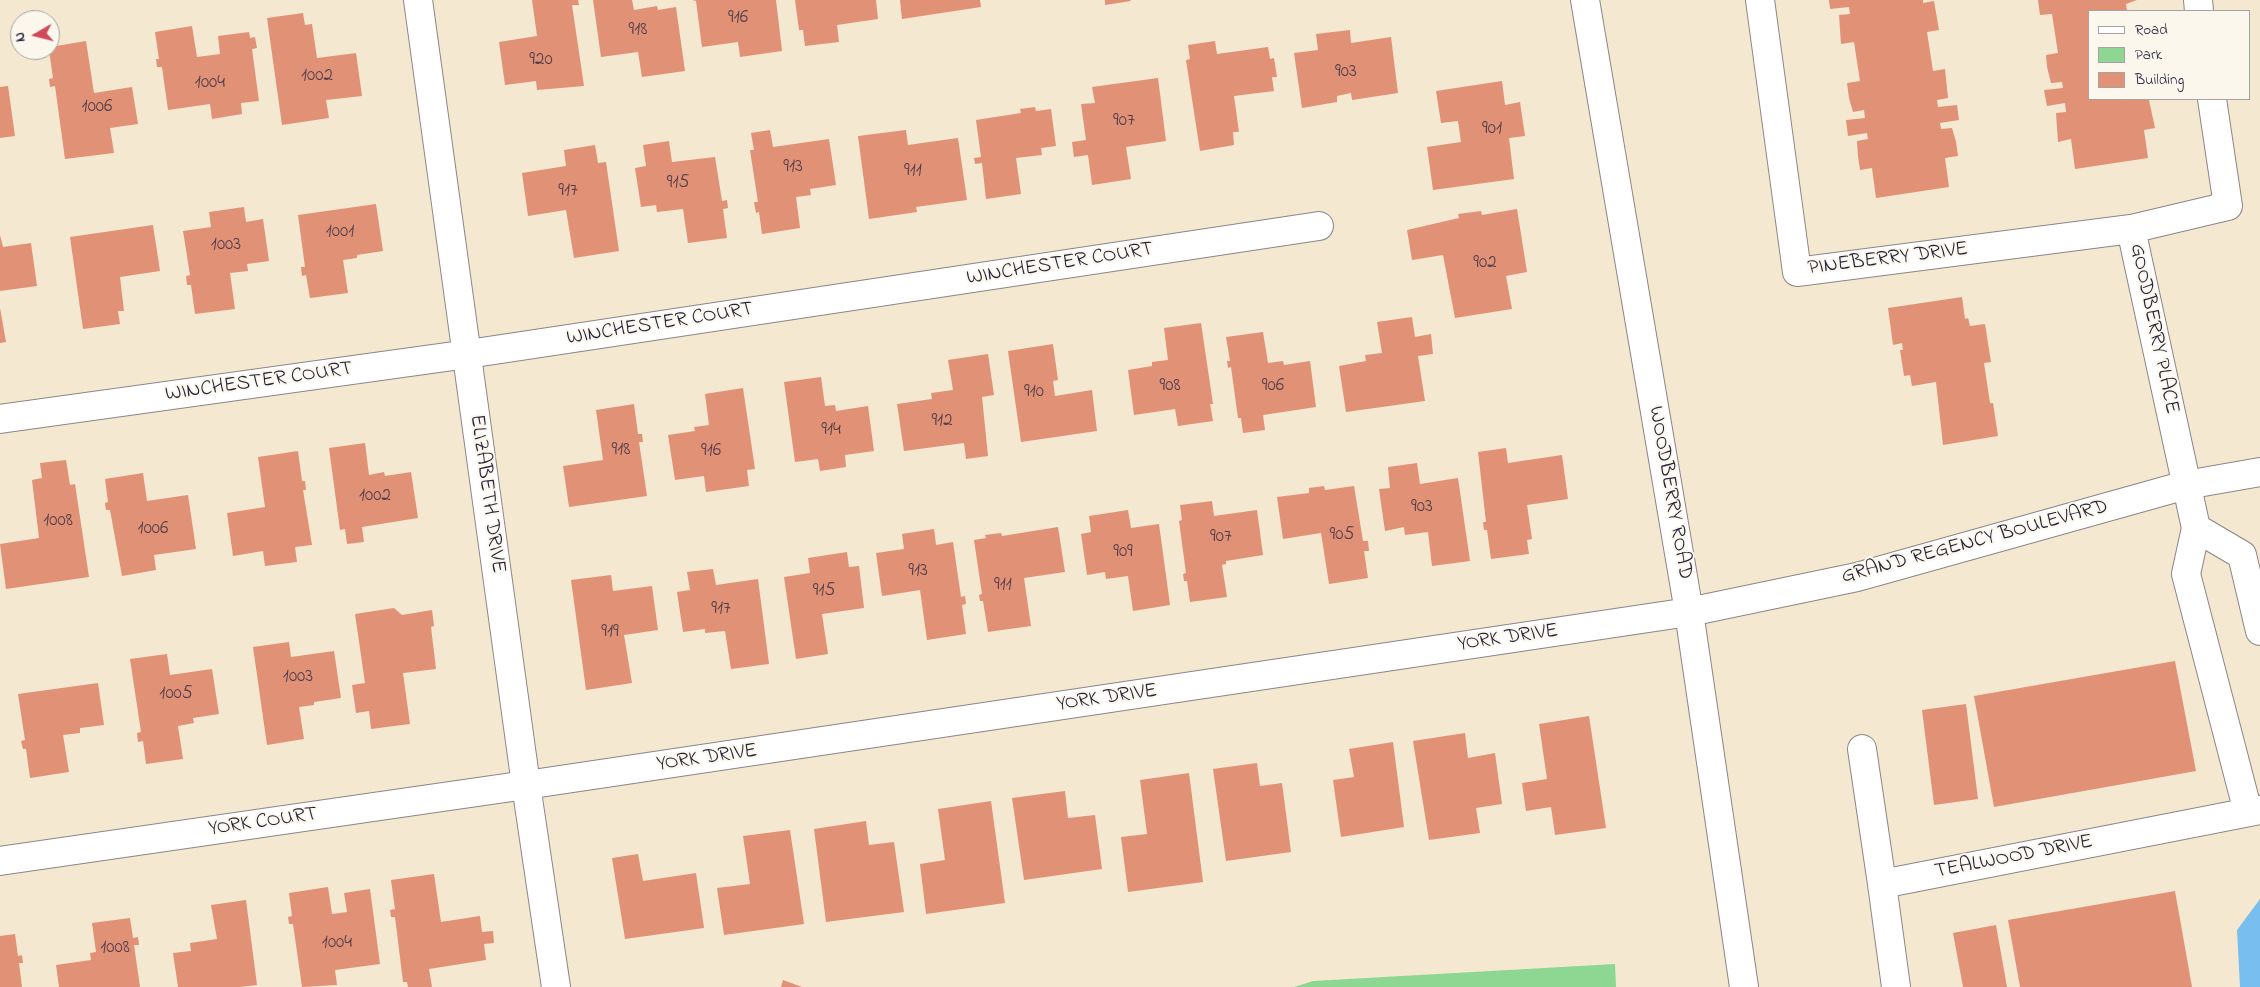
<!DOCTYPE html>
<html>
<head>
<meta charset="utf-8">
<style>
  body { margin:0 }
  #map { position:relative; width:2260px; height:987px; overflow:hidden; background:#f5e8d1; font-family:"Indie Flower",sans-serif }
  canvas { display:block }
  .legend { position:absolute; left:2088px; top:10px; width:162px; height:90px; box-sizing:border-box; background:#fbf7ec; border:1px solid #a4a2a5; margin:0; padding:6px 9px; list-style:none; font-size:15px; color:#22223b }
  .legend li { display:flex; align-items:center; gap:10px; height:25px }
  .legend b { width:25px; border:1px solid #a4a2a5 }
  .north { position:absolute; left:10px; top:10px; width:50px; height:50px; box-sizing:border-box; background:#fbf7ec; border:1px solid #a4a2a5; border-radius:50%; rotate:262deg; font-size:14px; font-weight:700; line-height:20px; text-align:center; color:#22223b }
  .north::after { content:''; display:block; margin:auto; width:18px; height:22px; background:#d1495b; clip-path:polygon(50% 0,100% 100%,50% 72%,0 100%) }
</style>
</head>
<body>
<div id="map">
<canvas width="2260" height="987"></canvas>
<ul class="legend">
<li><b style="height:6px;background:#fff"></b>Road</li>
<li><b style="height:14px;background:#8dd793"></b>Park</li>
<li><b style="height:14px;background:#e09176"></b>Building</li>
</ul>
<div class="north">N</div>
</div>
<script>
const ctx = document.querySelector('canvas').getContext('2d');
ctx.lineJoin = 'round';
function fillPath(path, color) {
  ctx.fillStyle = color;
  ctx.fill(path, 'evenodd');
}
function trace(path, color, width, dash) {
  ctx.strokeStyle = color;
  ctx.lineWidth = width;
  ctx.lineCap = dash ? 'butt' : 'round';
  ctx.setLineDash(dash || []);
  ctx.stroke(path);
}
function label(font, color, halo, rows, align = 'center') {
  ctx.font = font + ' "Indie Flower",sans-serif';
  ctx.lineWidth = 4;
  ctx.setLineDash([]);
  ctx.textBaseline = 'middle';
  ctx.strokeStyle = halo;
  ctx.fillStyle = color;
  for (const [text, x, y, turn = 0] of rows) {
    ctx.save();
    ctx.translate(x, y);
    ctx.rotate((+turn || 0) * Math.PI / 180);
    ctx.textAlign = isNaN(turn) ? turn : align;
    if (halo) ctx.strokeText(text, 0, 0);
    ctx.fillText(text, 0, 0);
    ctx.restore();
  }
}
fillPath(new Path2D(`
  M1615,964L1616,987H1294L1313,981Z`), '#8dd793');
fillPath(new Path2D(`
  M2260,899V987H2240L2237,930Z`), '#78bff0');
fillPath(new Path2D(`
  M532,0H578L579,5H572L584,86L537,90L536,81L505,85L499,42L537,36Z
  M593,0H632L634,10L657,6L658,10L676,7L685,71L642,77L638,52L601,57Z
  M692,0H776L782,51L740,57L738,42L702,47L696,1Z
  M795,0H876L878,19L837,25L839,42L805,46L803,30H799Z
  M900,0H980L981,7L902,19Z
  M1105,0H1130L1131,1L1105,5Z
  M1829,0H1923V3L1934,1L1939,30L1927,32L1933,71L1945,69L1948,98L1937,100L1938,107L1957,105L1959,120L1940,123L1941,129L1952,128L1956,142L1958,156L1945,158L1949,187L1876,198L1872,168L1860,170L1858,156L1857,141L1868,139L1867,133L1848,136L1846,120L1865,118L1864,110L1853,112L1849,98L1847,83L1860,81L1854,42L1841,44L1839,15L1850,14L1849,7L1830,9Z
  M2038,0H2137L2126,4L2127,11H2089V99L2149,100L2155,128L2144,130L2148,158L2075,169L2071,139L2058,142L2056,113L2066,112L2065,103L2047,106L2044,90L2063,88L2062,82L2051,83L2047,67L2046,55L2058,53L2052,14L2040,15Z
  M303,13L305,25L312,24L317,58L356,53L362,96L326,100L329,118L282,125L267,18Z
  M192,26L197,57L220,54L218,36L249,32L250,38L255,37L257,48L252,49L259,101L241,103L242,114L212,119L210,104L168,110L162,67H157L156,59H159L155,32Z
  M1350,30L1351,43L1391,37L1398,93L1352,100L1351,93L1337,96V102L1302,108L1294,53L1318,50L1316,34Z
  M86,41L94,93L132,87L138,124L110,128L114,153L65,159L55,86L50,87L49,79L53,78L49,50L50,47Z
  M1215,41L1217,54L1268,47L1270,59L1274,58L1277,77H1272L1274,91L1234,96L1239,132H1233L1234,145L1200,151L1186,60L1190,59L1188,45Z
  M1158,78L1166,141L1126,147L1131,179L1092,185L1088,155L1074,157L1072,142L1086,140L1081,104L1095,103L1092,87Z
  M1502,81L1505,105L1520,102L1525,136L1509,138L1514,179L1433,190L1427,147L1461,142L1458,121L1441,123L1436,91Z
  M8,86L15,136L0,138V87Z
  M1035,107L1036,111L1051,109L1056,146L1041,148L1042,155L1016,158L1021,194L986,199L982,163L975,164L974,158L981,157L976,120L1021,113L1020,109Z
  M770,130L773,147L829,139L836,185L810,189L811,195L796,197L800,228L762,234L759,212L756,213L754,202H758L750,150H754L751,133Z
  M906,130L908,145L958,138L967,200L916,207L917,212L869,219L858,136Z
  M669,141L672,162L715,157L722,201L727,200L728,208L723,209L727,238L688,243L683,209L657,212L656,205L641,207L635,168L646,166L643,145Z
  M595,145L598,163L606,162L619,251L574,258L566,210L528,216L522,173L566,166L564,150Z
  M376,204L383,251L357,255V258L343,260L348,293L310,298L306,275L302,276L301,267H305L298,215Z
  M244,207L246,222L263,219L269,261L247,264L248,271L230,273L235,309L195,314L191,285H187L186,276L190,275L183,231L211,227L209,212Z
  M1517,209L1527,272L1506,276L1512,309L1455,318L1443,255L1412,260L1407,230L1459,218L1458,214L1481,211L1482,215Z
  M153,225L160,271L120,277L124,311H118L120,324L83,329L70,237Z
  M0,235L3,247L31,243L37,286L0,291Z
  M1962,297L1965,319L1968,318L1970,326L1985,324L1991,362L1984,363L1990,403H1993L1998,436L1943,445L1936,382L1912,386L1910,375L1904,376L1900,350H1903L1902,343L1893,345L1888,308Z
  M0,308L6,342L0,343Z
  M1412,317L1415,337L1431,334L1433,354L1418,356L1425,401L1346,412L1339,366L1366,361L1365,355L1382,353L1377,322Z
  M1201,323L1213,404H1210L1213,421L1178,426L1175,409L1134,415L1128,370L1152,366V362L1168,360L1164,328Z
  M1263,332L1268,363L1283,361L1284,365L1310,361L1316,407L1263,415L1265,430L1243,433L1241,418H1238L1231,367L1228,368L1227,361H1230L1226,337Z
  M1053,344L1058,380L1053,381L1055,396L1092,390L1097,431L1021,442L1008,351Z
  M988,354L994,395L982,397L988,456L966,459L964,443L904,451L897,404L932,399L931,393L953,390L948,360Z
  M821,377L825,406L835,405L836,411L868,406L874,451L845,455L846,467L820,471L818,459L795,462L784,382Z
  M743,388L755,469L747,470L749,486L706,492L704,476L675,480L668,435L695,431L694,427L709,425L705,394Z
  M634,404L638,434H642L643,442H639L647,496L569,507L563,466L603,460L596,410Z
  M365,443L369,475L384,472L385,476L411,472L418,518L362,527L364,542L347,544L345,529L340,530L329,448Z
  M1506,448L1508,463L1562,455L1568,499L1527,505L1532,539L1527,540L1529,554L1491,559L1487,530H1484L1483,522H1486L1478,452Z
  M298,451L302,481H305L306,490H303L312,545L295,547L297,562L265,566L263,551L233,556L227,513L265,507L258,457Z
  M66,460L70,485L75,484L89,577L6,589L0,544L39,538L32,480L42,478L40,463Z
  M1417,463L1420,484L1458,478L1470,561L1432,566L1428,532L1405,535L1404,527L1385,531L1379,489L1390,488L1388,467Z
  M143,473L147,501L188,495L196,549L154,555L156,570L122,576L110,510H106L105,503L108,502L105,479Z
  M1324,486L1325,490L1354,486L1363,541H1368L1369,551H1364L1368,578L1329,584L1321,533L1283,539L1277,497L1309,493V488Z
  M1212,501L1214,516L1257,510L1263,555L1226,561V564L1222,565L1227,597L1190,602L1187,581H1184L1183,574L1186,573L1179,521L1182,520L1180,505Z
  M1128,510L1131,528L1159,524L1170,605L1133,611L1128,576L1106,579L1105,572L1087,575L1081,534L1091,532L1089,516Z
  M1058,527L1065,572L1024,578L1031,626L988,632L983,601H980L979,595L982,594L974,540L986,538L985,535L1001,533L1002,536Z
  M934,529L936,545L953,542L961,597L965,596L966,604L962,605L966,634L927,640L920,590L882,596L876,553L904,549L902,534Z
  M847,552L849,567L859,566L864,608L822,614L828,654L796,659L784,577L810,573L808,558Z
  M713,569L716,585L758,579L769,664L731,669L725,631L705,633V629L683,632L677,592L690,590L687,572Z
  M611,575L613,591L652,586L658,630L624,635L632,683L586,690L571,580Z
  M394,608L402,615L432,610L434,626L431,627L436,669L403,673L410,724L371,729L369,711L356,713L352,685L365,683L355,614Z
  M289,642L291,657L334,651L341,698L314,702V705L299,707L304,739L267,745L253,647Z
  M167,654L170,675L212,669L219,714L193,718L194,723L178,726L183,759L146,764L143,741L138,742L137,733L141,732L130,659Z
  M2175,661L2196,771L1994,807L1974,696Z
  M98,683L104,725L80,728V733L63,735L69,772L30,778L26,749H23L21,741L25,740L18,694Z
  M1966,704L1978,799L1934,805L1922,710Z
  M1589,716L1606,828L1555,835L1551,807L1526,811L1522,783L1547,779L1539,724Z
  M1465,733L1468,758L1495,753L1502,804L1476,808L1480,833L1429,840L1413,741Z
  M1393,742L1404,827L1341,837L1333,780L1354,777L1349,749Z
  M1257,763L1260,786L1282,783L1291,852L1226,861L1213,769Z
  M1189,773L1203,882L1128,892L1121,837L1147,834L1140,780Z
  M1065,791L1068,818L1095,815L1102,869L1024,880L1012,798Z
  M991,801L1005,903L926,914L920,864L945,860L938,809Z
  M866,821L869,845L894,842L904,912L826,922L814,829Z
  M790,830L804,924L724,935L717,888L750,884L743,836Z
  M638,854L643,881L696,873L704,928L625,939L612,858Z
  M434,874L441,922L480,916L482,932L493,931L494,943L484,944L486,960L429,969L432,987H408L407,982H403L395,917H391L390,910L395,909L391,880Z
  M328,887L332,914L347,912L344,893L370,889L380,964L335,970L337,985L302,987L293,924H289L288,917L292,916L289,893Z
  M2175,891L2192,987H2020L2008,920Z
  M246,900L257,985L240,987H178L173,953L191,951L190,943L217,939L211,905Z
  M130,918L133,938L138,937L139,945H134L140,987H59L56,965L91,960L90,953L96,952L92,923Z
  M1996,925L2007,987H1963L1953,933Z
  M15,934L18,956L22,955L23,963H19L22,987H0V936Z
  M783,980L802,987H781Z`), '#e09176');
const minor = new Path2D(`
  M418,0L526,785L556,987
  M1760,0L1797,272L2131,229L2228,206L2212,99
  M2198,0L2199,11
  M2131,229L2196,528L2186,574L2248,812
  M0,419L468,354L1319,226
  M2196,528L2242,555L2260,631
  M1862,749L1882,884
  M0,861L526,785L1689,612
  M1896,987L1882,884L2260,810`);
const tertiary = new Path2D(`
  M1585,0L1689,612L1744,987
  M1689,612L1857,577L2186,485L2260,472`);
trace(minor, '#8c8586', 30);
trace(tertiary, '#8c8586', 30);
trace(minor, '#fff', 28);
trace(tertiary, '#fff', 28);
label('19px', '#523e4a', null, [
  ["916",738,19],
  ["918",638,31],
  ["920",541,61],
  ["903",1346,73],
  ["1002",317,77],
  ["1004",210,84],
  ["1006",97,108],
  ["907",1124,122],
  ["901",1492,130],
  ["913",793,168],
  ["911",913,172],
  ["915",678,184],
  ["917",568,192],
  ["1001",340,233],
  ["1003",226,246],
  ["902",1485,264],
  ["908",1170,387],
  ["906",1273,387],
  ["910",1034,393],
  ["912",942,422],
  ["914",831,431],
  ["918",621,451],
  ["916",711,452],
  ["1002",375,497],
  ["903",1422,508],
  ["1008",58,522],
  ["1006",153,530],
  ["905",1342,536],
  ["907",1221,538],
  ["909",1123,553],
  ["913",918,572],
  ["911",1003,586],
  ["915",824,592],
  ["917",721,610],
  ["919",610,633],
  ["1003",298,678],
  ["1005",176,695],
  ["1004",337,944],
  ["1008",115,949]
]);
label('21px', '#22223b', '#fbf7ec', [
  ["PINEBERRY DRIVE",1888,260,-7],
  ["WINCHESTER COURT",1060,265,-9],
  ["WINCHESTER COURT",660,325,-9],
  ["GOODBERRY PLACE",2153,329,78],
  ["WINCHESTER COURT",259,383,-8],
  ["WOODBERRY ROAD",1669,493,80],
  ["ELIZABETH DRIVE",486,494,82],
  ["GRAND REGENCY BOULEVARD",1975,543,-15],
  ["YORK DRIVE",1508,639,-8],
  ["YORK DRIVE",1107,699,-8],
  ["YORK DRIVE",707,759,-8],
  ["YORK COURT",263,823,-8],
  ["TEALWOOD DRIVE",2014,858,-11]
]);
</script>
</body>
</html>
